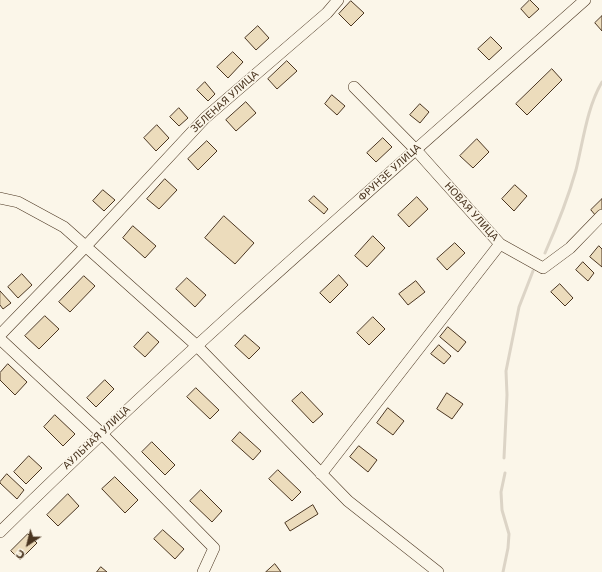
<!DOCTYPE html>
<html>
<head>
<meta charset="utf-8">
<style>
  body { margin:0 }
  #map { position:relative; width:602px; height:572px; overflow:hidden; background:#fbf6e9; font-family:"DejaVu Sans",sans-serif }
  canvas { display:block }
  .north { position:absolute; left:8px; top:524px; width:40px; height:40px; -webkit-text-stroke:3px #fbf6e9; paint-order:stroke; rotate:215deg; font-size:11px; font-weight:700; line-height:16px; text-align:center; color:#4a3520 }
  .north::after { content:''; display:block; margin:auto; width:14px; height:18px; background:#4a3520; clip-path:polygon(50% 0,100% 100%,50% 72%,0 100%) }
</style>
</head>
<body>
<div id="map">
<canvas width="602" height="572"></canvas>
<div class="north">С</div>
</div>
<script>
const ctx = document.querySelector('canvas').getContext('2d');
ctx.lineJoin = 'round';
function trace(path, color, width, dash) {
  ctx.strokeStyle = color;
  ctx.lineWidth = width;
  ctx.lineCap = dash ? 'butt' : 'round';
  ctx.setLineDash(dash || []);
  ctx.stroke(path);
}
function fillPath(path, color) {
  ctx.fillStyle = color;
  ctx.fill(path, 'evenodd');
}
function label(font, color, halo, rows, align = 'center') {
  ctx.font = font + ' "DejaVu Sans",sans-serif';
  ctx.lineWidth = 3;
  ctx.setLineDash([]);
  ctx.textBaseline = 'middle';
  ctx.strokeStyle = halo;
  ctx.fillStyle = color;
  for (const [text, x, y, turn = 0] of rows) {
    ctx.save();
    ctx.translate(x, y);
    ctx.rotate((+turn || 0) * Math.PI / 180);
    ctx.textAlign = isNaN(turn) ? turn : align;
    if (halo) ctx.strokeText(text, 0, 0);
    ctx.fillText(text, 0, 0);
    ctx.restore();
  }
}
trace(new Path2D(`
  M545,253C557,226 568,198 576,170C583,142 587,107 602,82
  M504,458L507,395L506,371L519,307L533,271
  M503,572L508,548L509,534L502,510L501,492L505,473`), '#dcd4c6', 3);
const building = new Path2D(`
  M530,0L539,9L529,18L521,9Z
  M351,1L364,13L351,26L339,14Z
  M602,16V31L595,23Z
  M258,26L269,38L256,50L245,38Z
  M491,37L502,48L489,60L478,49Z
  M233,52L243,62L228,78L217,67Z
  M287,61L297,71L277,89L268,79Z
  M552,69L562,80L527,115L516,104Z
  M205,82L215,94L208,101L197,90Z
  M332,95L345,106L337,115L325,104Z
  M246,102L256,113L236,131L226,120Z
  M420,104L429,112L420,123L410,115Z
  M179,108L188,118L179,126L170,117Z
  M157,125L169,138L156,151L144,138Z
  M383,138L392,147L376,162L367,153Z
  M477,139L489,152L473,168L460,156Z
  M207,141L217,151L198,170L188,159Z
  M165,179L177,190L159,209L147,199Z
  M515,185L527,196L514,211L502,199Z
  M103,190L115,200L104,211L93,201Z
  M314,196L328,209L324,214L309,201Z
  M417,197L428,209L409,227L398,215Z
  M602,199V210L596,216L591,210Z
  M224,216L254,243L235,264L205,238Z
  M133,226L156,246L145,258L123,238Z
  M373,236L385,248L367,267L355,256Z
  M455,243L465,253L447,270L437,259Z
  M599,246L602,249V267L590,257Z
  M583,262L594,273L588,281L576,270Z
  M22,274L32,285L18,298L8,287Z
  M339,275L348,285L330,303L320,293Z
  M84,276L95,286L70,312L59,302Z
  M187,278L206,295L195,307L176,289Z
  M416,281L425,292L408,305L399,294Z
  M560,284L573,298L565,306L551,292Z
  M0,291L11,303L3,309L0,305Z
  M45,316L59,329L39,349L25,336Z
  M373,317L385,329L369,345L357,333Z
  M448,327L466,342L458,352L440,337Z
  M148,332L159,342L145,357L134,347Z
  M245,335L260,348L249,359L235,346Z
  M439,345L451,356L444,364L431,354Z
  M8,364L27,382L15,395L0,380V373Z
  M105,380L114,389L96,407L87,398Z
  M196,388L219,410L210,419L187,397Z
  M302,392L323,414L313,423L292,401Z
  M447,393L463,404L452,419L437,409Z
  M388,408L404,421L393,435L377,423Z
  M55,415L75,434L63,446L44,427Z
  M240,432L261,451L253,460L232,441Z
  M152,442L175,465L165,475L142,452Z
  M359,446L377,460L368,472L350,457Z
  M29,456L42,468L26,484L14,472Z
  M278,470L301,492L292,501L269,479Z
  M7,474L24,490L17,499L0,483V482Z
  M115,477L138,500L125,513L102,489Z
  M201,490L222,511L212,522L190,501Z
  M68,494L79,506L58,526L47,515Z
  M313,505L318,514L290,531L285,523Z
  M163,530L184,549L175,559L154,539Z
  M28,534L37,543L20,560L11,551Z
  M275,564L281,572H266Z
  M101,567L107,572H97Z`);
fillPath(building, '#ecdcbc');
trace(building, '#4a3520', 1);
const minor = new Path2D(`
  M354,87L416,150L500,244L543,268L570,248L602,215
  M0,198L18,202L64,227L196,345L348,501L438,572
  M0,335L86,246L205,118L327,13L338,0
  M0,339L101,433L214,548L203,572
  M321,474L500,244
  M0,532C188,347 388,175 585,0`);
trace(minor, '#4a3520', 12);
trace(minor, '#fbf6e9', 11);
label('10px', '#4a3520', '#fbf6e9', [
  ["ЗЕЛЕНАЯ УЛИЦА",225,102,-42],
  ["ФРУНЗЕ УЛИЦА",390,173,-42],
  ["НОВАЯ УЛИЦА",471,212,48],
  ["АУЛЬНАЯ УЛИЦА",97,438,-43]
]);
</script>
</body>
</html>
